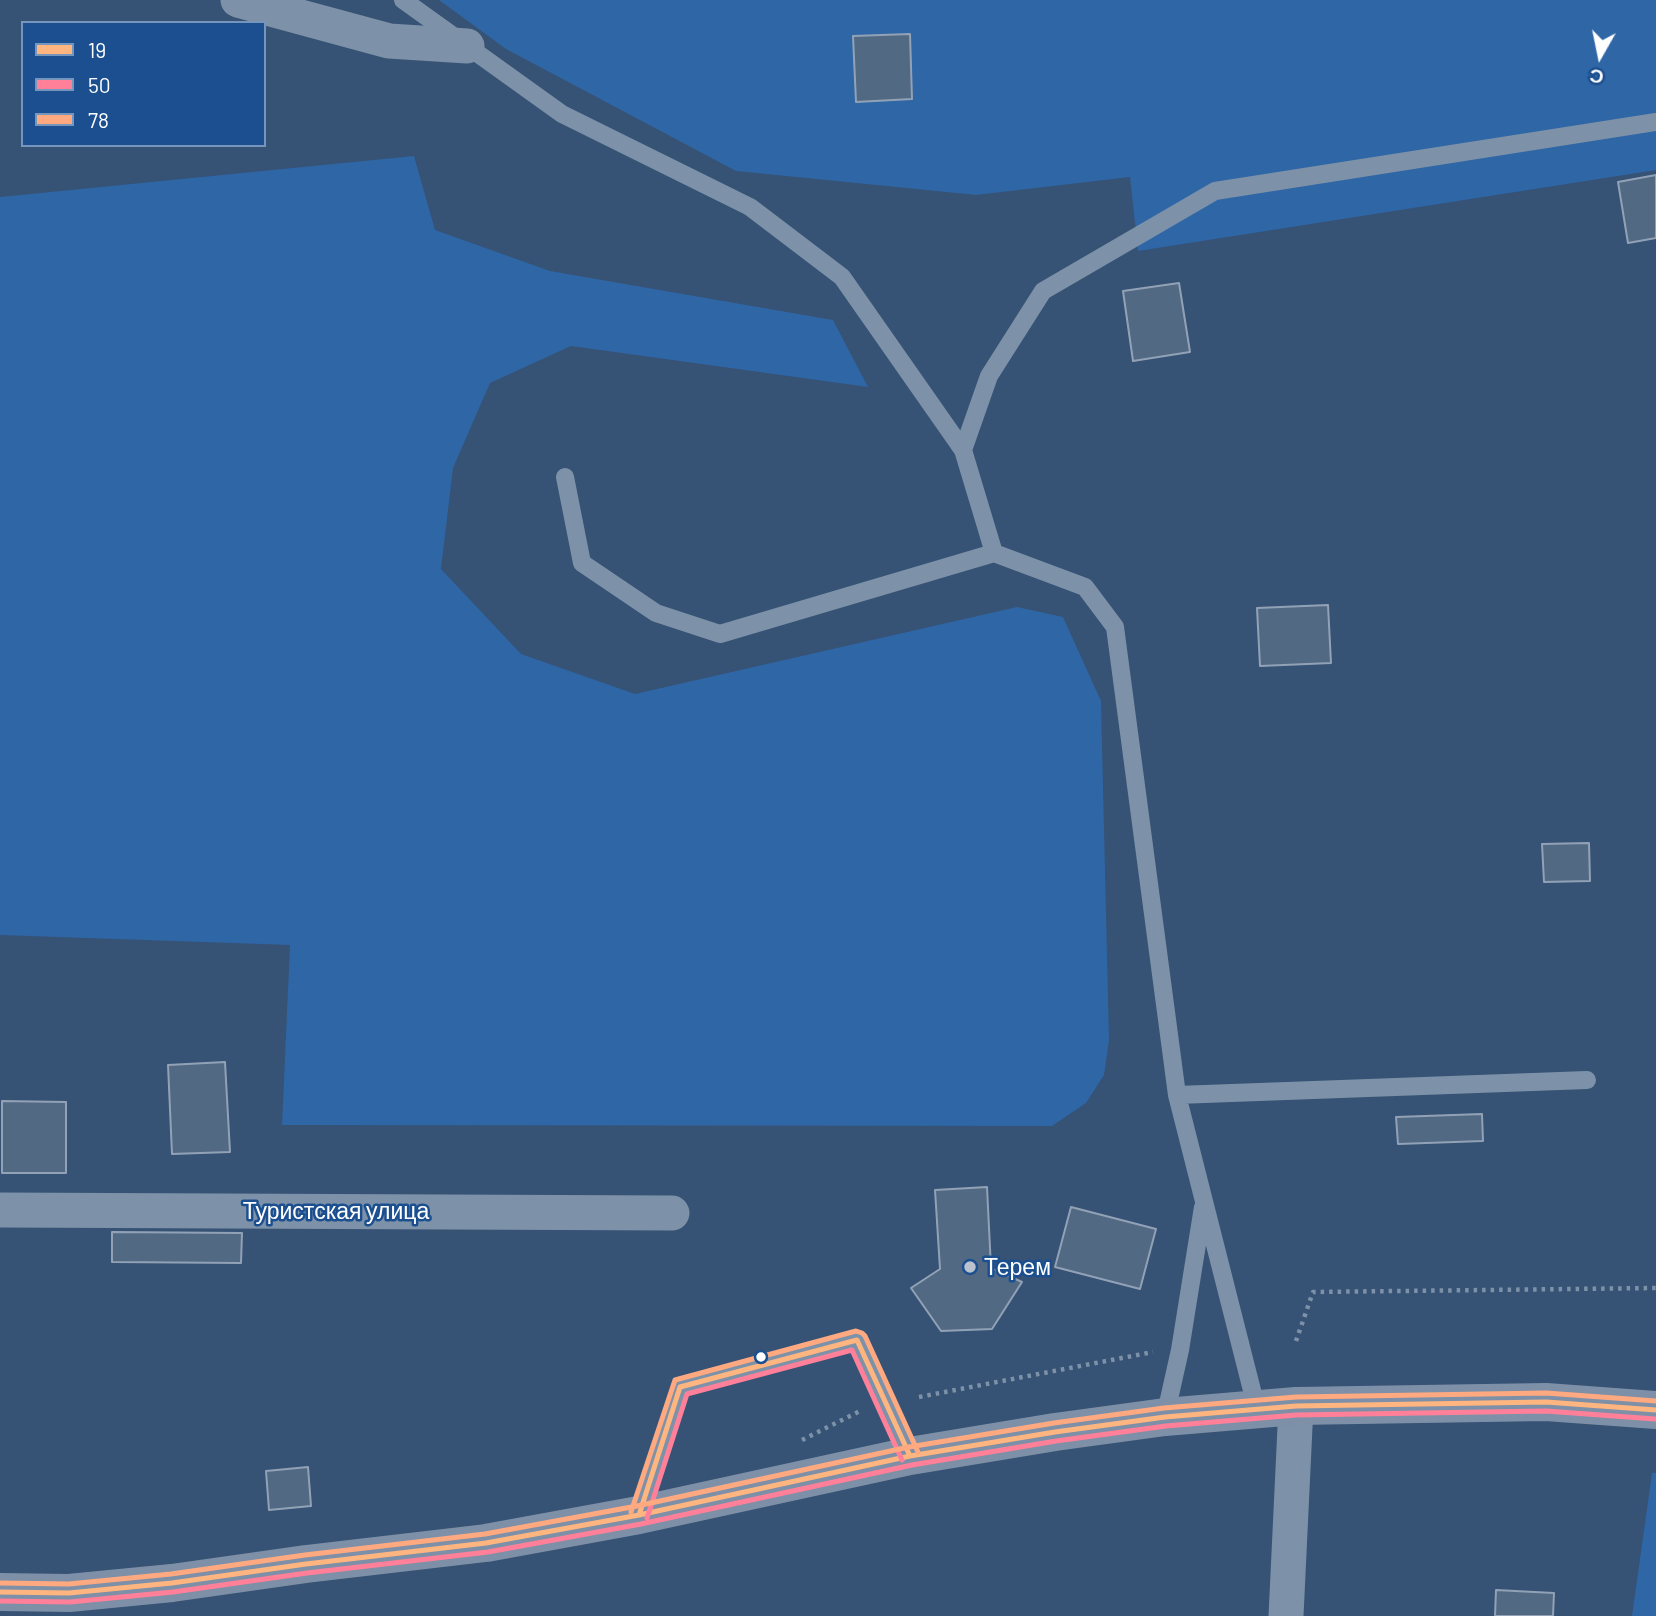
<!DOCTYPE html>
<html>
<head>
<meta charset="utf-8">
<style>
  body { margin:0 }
  #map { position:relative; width:1656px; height:1616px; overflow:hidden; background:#365274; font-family:Barlow,sans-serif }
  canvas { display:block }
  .legend { position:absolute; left:21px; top:21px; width:245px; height:126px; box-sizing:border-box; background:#1b4f8f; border:2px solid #7695bc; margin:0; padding:9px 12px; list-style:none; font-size:21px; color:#fff }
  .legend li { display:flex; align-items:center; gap:14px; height:35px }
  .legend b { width:35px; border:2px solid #7695bc }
  .north { position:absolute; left:1565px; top:21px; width:70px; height:70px; -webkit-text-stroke:5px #1b4f8f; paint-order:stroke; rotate:189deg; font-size:19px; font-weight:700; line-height:28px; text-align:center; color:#fff }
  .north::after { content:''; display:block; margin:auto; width:24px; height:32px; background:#fff; clip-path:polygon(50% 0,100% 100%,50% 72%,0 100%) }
</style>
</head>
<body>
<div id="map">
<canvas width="1656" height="1616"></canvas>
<ul class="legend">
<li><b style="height:9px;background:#ffb580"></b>19</li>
<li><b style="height:9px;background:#ff8098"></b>50</li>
<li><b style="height:9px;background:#ffa980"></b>78</li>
</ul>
<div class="north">С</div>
</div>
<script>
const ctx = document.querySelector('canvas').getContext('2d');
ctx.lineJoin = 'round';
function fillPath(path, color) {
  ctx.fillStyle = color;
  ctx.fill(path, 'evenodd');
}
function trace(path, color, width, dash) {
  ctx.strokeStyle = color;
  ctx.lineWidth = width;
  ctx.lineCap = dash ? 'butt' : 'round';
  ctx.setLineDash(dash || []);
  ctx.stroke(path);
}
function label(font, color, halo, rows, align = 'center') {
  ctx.font = font + ' Barlow,sans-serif';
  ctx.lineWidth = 5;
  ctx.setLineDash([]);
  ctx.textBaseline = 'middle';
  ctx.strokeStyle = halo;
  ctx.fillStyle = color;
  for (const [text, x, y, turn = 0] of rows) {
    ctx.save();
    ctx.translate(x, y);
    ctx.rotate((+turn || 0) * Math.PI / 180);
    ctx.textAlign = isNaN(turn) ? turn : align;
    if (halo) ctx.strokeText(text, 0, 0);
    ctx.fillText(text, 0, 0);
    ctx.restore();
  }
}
fillPath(new Path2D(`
  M439,0H1656V170L1138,251L1130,177L976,195L736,171L506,49Z
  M414,156L435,230L550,271L833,320L868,387L571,346L490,383L453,468L441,569L521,654L635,694L1017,607L1063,617L1101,701L1109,1040L1104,1075L1086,1103L1052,1126L282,1125L290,945L0,935V197Z
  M1652,1473H1656V1616H1632Z`), '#2f66a5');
const building = new Path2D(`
  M910,34L912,99L856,102L853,36Z
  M1656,175V238L1628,243L1618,182Z
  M1179,283L1190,352L1133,361L1123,291Z
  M1328,605L1331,663L1260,666L1257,608Z
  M1589,843L1590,881L1544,882L1542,844Z
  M225,1062L230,1152L172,1154L168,1065Z
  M2,1101L66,1102V1173H2Z
  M1482,1114L1483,1141L1398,1144L1396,1117Z
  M987,1187L991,1268L1022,1282L992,1329L941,1331L911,1288L940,1269L935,1190Z
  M1071,1207L1156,1229L1140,1289L1055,1267Z
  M112,1232L242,1233L241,1263L112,1262Z
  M308,1467L311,1506L269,1510L266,1471Z
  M1496,1590L1554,1593L1553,1616H1495Z`);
fillPath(building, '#526984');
trace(building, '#92a2b6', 2);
trace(new Path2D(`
  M1296,1341L1313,1292L1656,1288
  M919,1397L1153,1352
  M802,1440L860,1411`), '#7d92a8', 4.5, [3.5, 5]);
trace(new Path2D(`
  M403,0L562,114L750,207L842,277L963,450L994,553L720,634L656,613L582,563L565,477
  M963,450L989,376L1043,291L1215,191L1656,122
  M994,553L1085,587L1115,627L1177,1095L1257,1410
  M1177,1095L1587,1080
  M1165,1417L1180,1350L1203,1207
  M639,1514L680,1387L857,1340L910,1456`), '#7d92a8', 18);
trace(new Path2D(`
  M238,0L389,41L467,46
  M0,1210L672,1213
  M1286,1616L1296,1406`), '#7d92a8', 35);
trace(new Path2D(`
  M0,1592L69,1593L172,1583L306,1564L486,1543L639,1515L910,1456L1055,1432L1165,1417L1296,1406L1546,1402L1656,1410`), '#7e90a7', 38);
trace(new Path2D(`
  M639,1515L680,1387L857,1340L910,1456
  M0,1592L69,1593L172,1583L306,1564L486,1543L639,1515L910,1456L1055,1432L1165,1417L1296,1406L1546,1402L1656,1410`), '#ffb580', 5);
trace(new Path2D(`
  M647,1518L687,1394L852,1350L902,1460
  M0,1601L70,1602L173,1592L307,1573L488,1552L641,1524L912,1465L1056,1441L1166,1426L1296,1415L1546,1411L1655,1419`), '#ff8098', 5);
trace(new Path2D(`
  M631,1512L675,1380L856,1331L862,1333L865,1336L918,1452
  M0,1583L69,1584L171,1574L305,1555L485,1534L637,1506L909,1447L1054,1423L1164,1408L1296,1397L1546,1393L1656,1401`), '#ffa980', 5);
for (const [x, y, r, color] of [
  [970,1267,7,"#b9c2ce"],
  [761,1357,6,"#fff"]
]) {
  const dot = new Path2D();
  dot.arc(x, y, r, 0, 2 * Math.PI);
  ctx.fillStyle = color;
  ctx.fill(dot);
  trace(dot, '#1b4f8f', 2.5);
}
label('23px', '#fff', '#1b4f8f', [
  ["Туристская улица",336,1211]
]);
label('23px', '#fff', '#1b4f8f', [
  ["Терем",984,1267]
], 'left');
</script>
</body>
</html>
